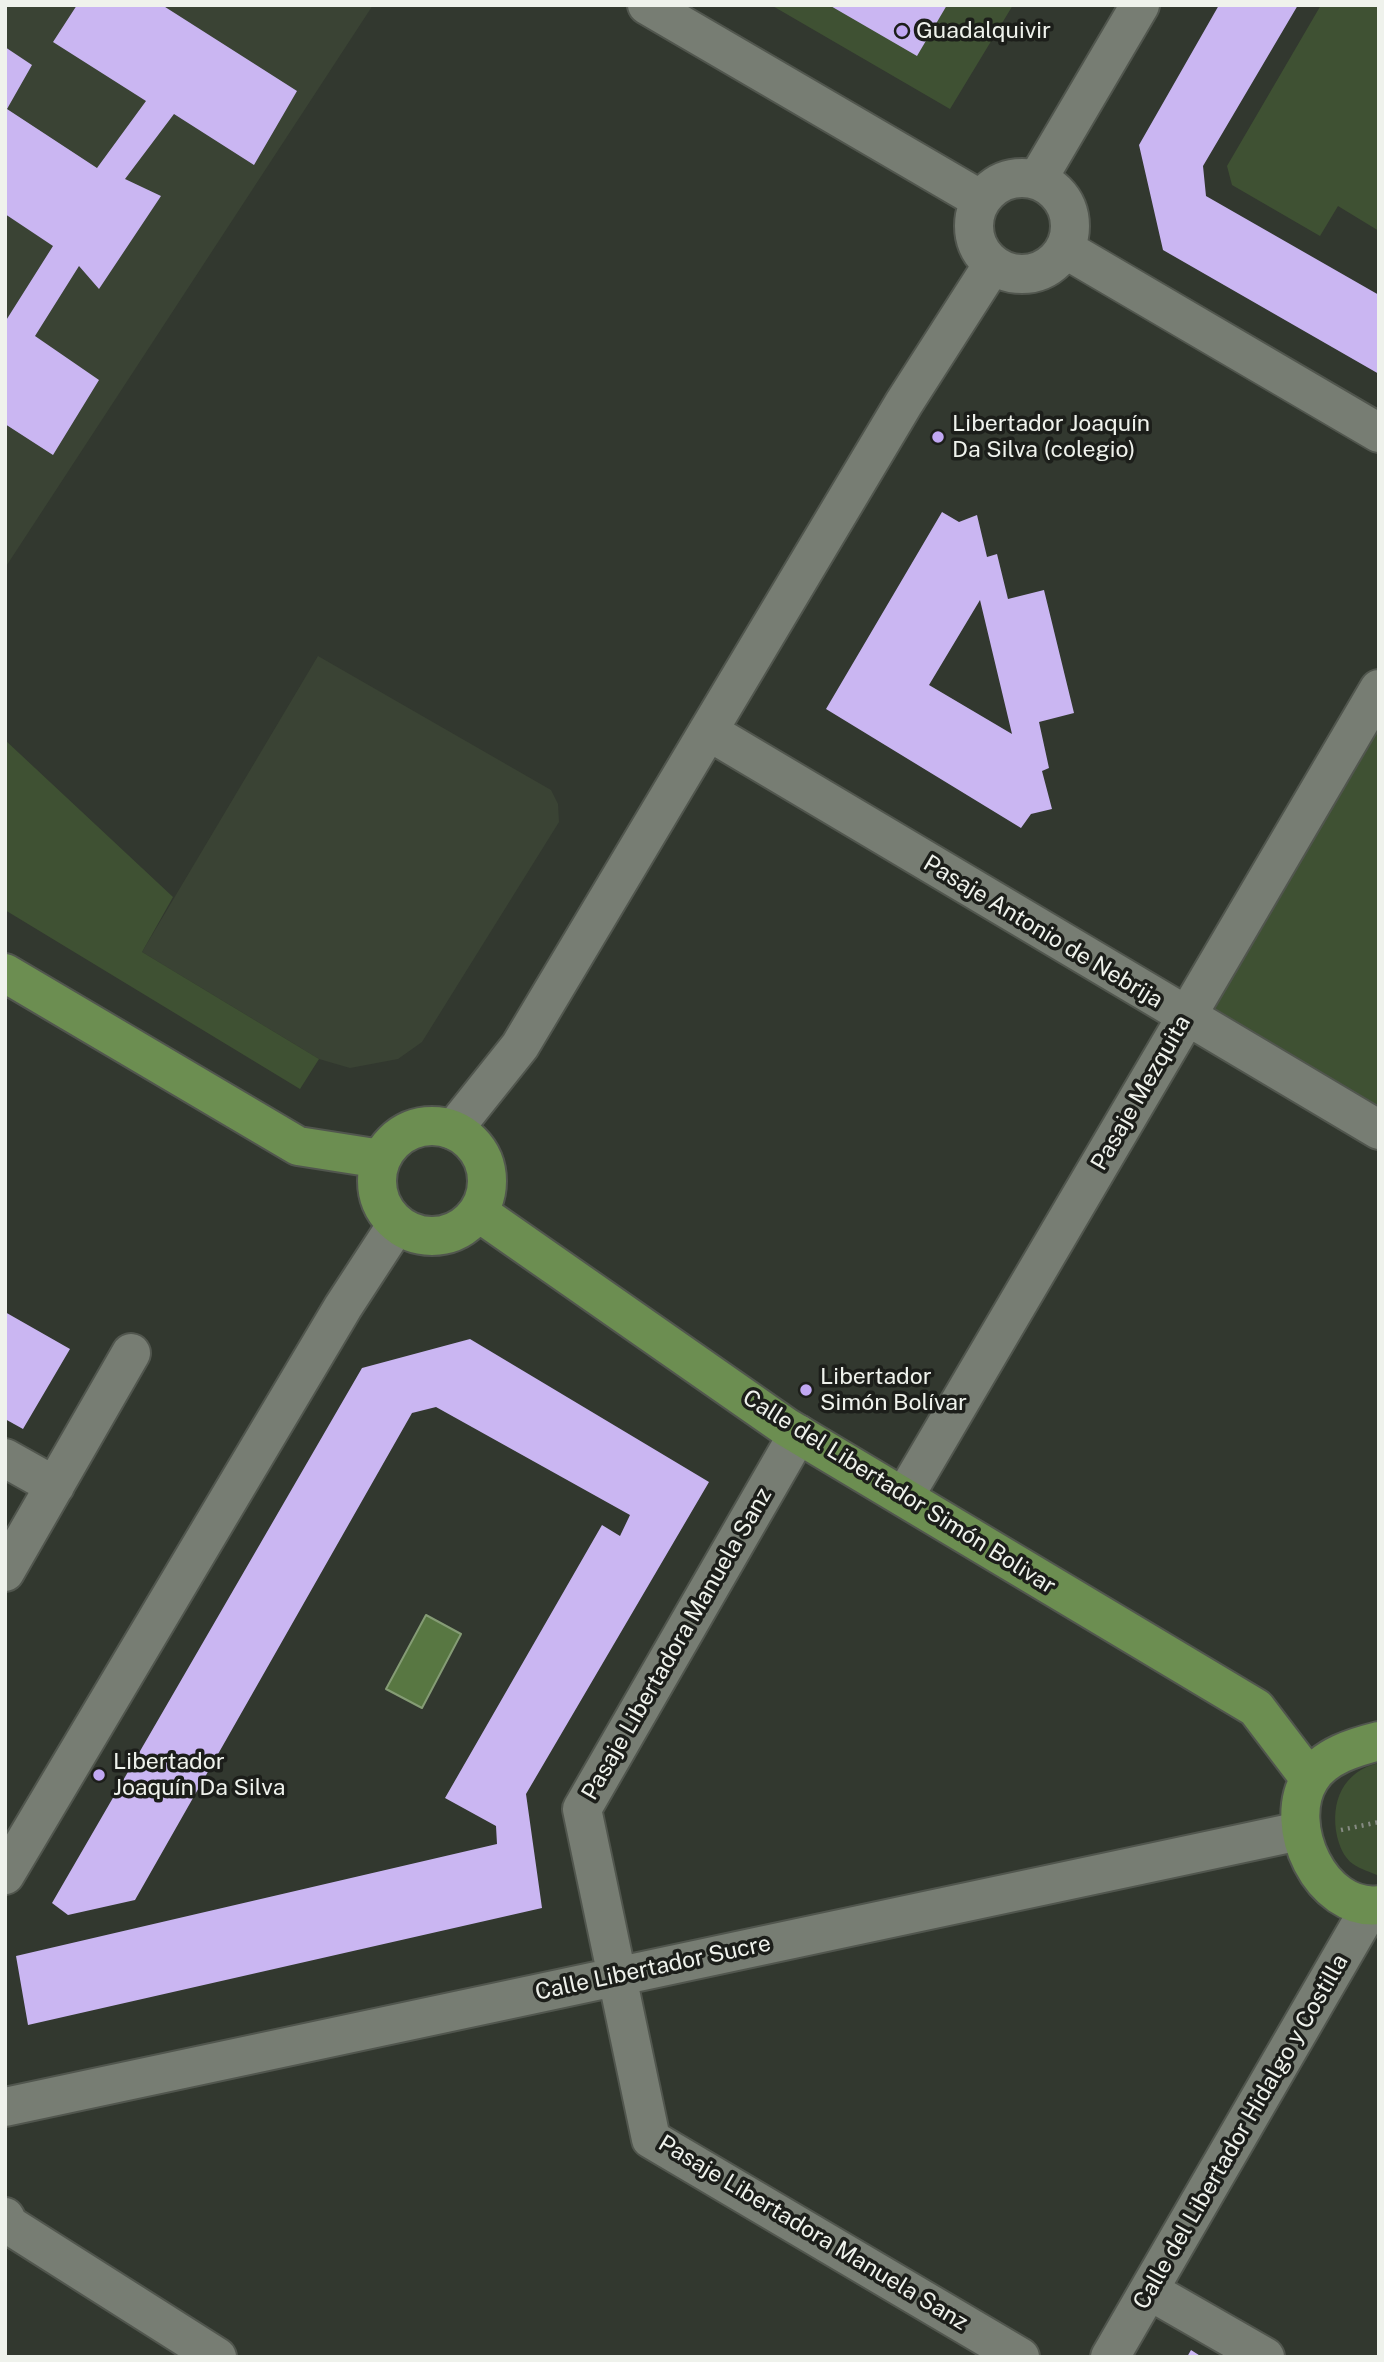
<!DOCTYPE html>
<html>
<head>
<meta charset="utf-8">
<style>
  body { margin:0 }
  #map { position:relative; width:1384px; height:2362px; overflow:hidden; background:#32382f; font-family:"Public Sans",sans-serif }
  canvas { display:block }
  .frame { position:absolute; inset:0; border:7px solid #eff2ec; pointer-events:none }
</style>
</head>
<body>
<div id="map">
<canvas width="1384" height="2362"></canvas>
<div class="frame"></div>
</div>
<script>
const ctx = document.querySelector('canvas').getContext('2d');
ctx.lineJoin = 'round';
function fillPath(path, color) {
  ctx.fillStyle = color;
  ctx.fill(path, 'evenodd');
}
function trace(path, color, width, dash) {
  ctx.strokeStyle = color;
  ctx.lineWidth = width;
  ctx.lineCap = dash ? 'butt' : 'round';
  ctx.setLineDash(dash || []);
  ctx.stroke(path);
}
function label(font, color, halo, rows, align = 'center') {
  ctx.font = font + ' "Public Sans",sans-serif';
  ctx.lineWidth = 7;
  ctx.setLineDash([]);
  ctx.textBaseline = 'middle';
  ctx.strokeStyle = halo;
  ctx.fillStyle = color;
  for (const [text, x, y, turn = 0] of rows) {
    ctx.save();
    ctx.translate(x, y);
    ctx.rotate((+turn || 0) * Math.PI / 180);
    ctx.textAlign = isNaN(turn) ? turn : align;
    if (halo) ctx.strokeText(text, 0, 0);
    ctx.fillText(text, 0, 0);
    ctx.restore();
  }
}
fillPath(new Path2D(`
  M5,5H373L5,568Z
  M318,656L551,790L558,804L559,822L422,1042L398,1059L350,1068L319,1059L142,952Z`), '#3a4334');
fillPath(new Path2D(`
  M771,5H1013L950,109Z
  M1321,5H1379V231L1338,206L1320,236L1232,185L1227,166Z
  M1379,667V1112L1184,996Z
  M5,740L173,897L142,952L319,1059L300,1089L5,910Z
  M1379,1763V1876C1371,1872 1360,1869 1353,1864C1344,1858 1339,1845 1337,1836C1330,1802 1343,1771 1379,1763Z`), '#3f5133');
const water = new Path2D(`
  M426,1615L461,1634L422,1708L386,1689Z`);
fillPath(water, '#587742');
trace(water, '#859c75', 2);
fillPath(new Path2D(`
  M77,5H162L297,91L254,165L174,114L125,179L161,196L99,289L79,266L35,336L99,380L53,455L5,424V322L53,246L5,214V47L32,65L7,109L97,168L146,101L53,42Z
  M829,5H947L917,56Z
  M1219,5H1298L1203,166L1206,196L1379,295V374L1163,250L1139,145Z
  M942,512L959,522L977,515L987,557L997,554L1008,599L1044,590L1074,713L1039,722L1049,768L1042,771L1052,809L1031,814L1021,828L826,709ZM980,600L1012,734L929,685Z
  M5,1312L70,1349L23,1429L5,1419Z
  M470,1339L709,1482L526,1794L542,1908L28,2025L16,1956L497,1844L496,1826L445,1798L602,1525L620,1536L630,1515L436,1407L412,1413L135,1900L68,1915L52,1903L362,1368Z
  M1191,2350L1202,2357H1187Z`), '#cab6f2');
const minor = new Path2D(`
  M647,5L981,200
  M974 226a48 48 0 1 1 96 0a48 48 0 1 1-96 0Z
  M1037,180L1140,5
  M1065,249L1379,433
  M708,731L1379,1130
  M453,1130L520,1046L904,403L993,264
  M798,1434L582,1809L651,2139L1020,2357
  M5,1458L55,1486
  M904,1497L1379,689
  M5,1572L131,1353
  M5,1875L343,1307L397,1224
  M5,2107L1300,1831
  M5,2217L9,2225L217,2357
  M1150,2291L1265,2357
  M1110,2357L1371,1906`);
const major = new Path2D(`
  M5,973L298,1146L381,1159
  M377 1181a55 55 0 1 1 110 0a55 55 0 1 1-110 0Z
  M478,1212L786,1427L1256,1708L1310,1779
  M1379,1741C1355,1747 1324,1756 1310,1779C1281,1825 1321,1912 1379,1905`);
trace(minor, '#51564e', 42);
trace(major, '#51564e', 42);
trace(new Path2D(`
  M1341,1830L1379,1822`), '#868b83', 4.5, [2, 5]);
trace(minor, '#777d73', 38);
trace(major, '#6c8e51', 38);
for (const [x, y, r, color] of [
  [902,31,7,"#c1a8f3"],
  [938,437,7,"#c1a8f3"],
  [806,1390,7,"#c1a8f3"],
  [99,1775,7,"#c1a8f3"]
]) {
  const dot = new Path2D();
  dot.arc(x, y, r, 0, 2 * Math.PI);
  ctx.fillStyle = color;
  ctx.fill(dot);
  trace(dot, '#1c1e1a', 2.5);
}
label('23px', '#eff2ec', '#1c1e1a', [
  ["Guadalquivir",916,31],
  ["Libertador Joaquín",952,424],
  ["Da Silva (colegio)",952,450],
  ["Libertador",820,1377],
  ["Simón Bolívar",820,1403],
  ["Libertador",113,1762],
  ["Joaquín Da Silva",113,1788]
], 'left');
label('23px', '#eff2ec', '#1c1e1a', [
  ["Pasaje Antonio de Nebrija",1043,932,31],
  ["Pasaje Mezquita",1141,1093,-60],
  ["Calle del Libertador Simón Bolivar",899,1492,32],
  ["Pasaje Libertadora Manuela Sanz",677,1644,-60],
  ["Calle Libertador Sucre",653,1968,-12],
  ["Calle del Libertador Hidalgo y Costilla",1241,2132,-60],
  ["Pasaje Libertadora Manuela Sanz",813,2233,31]
]);
</script>
</body>
</html>
